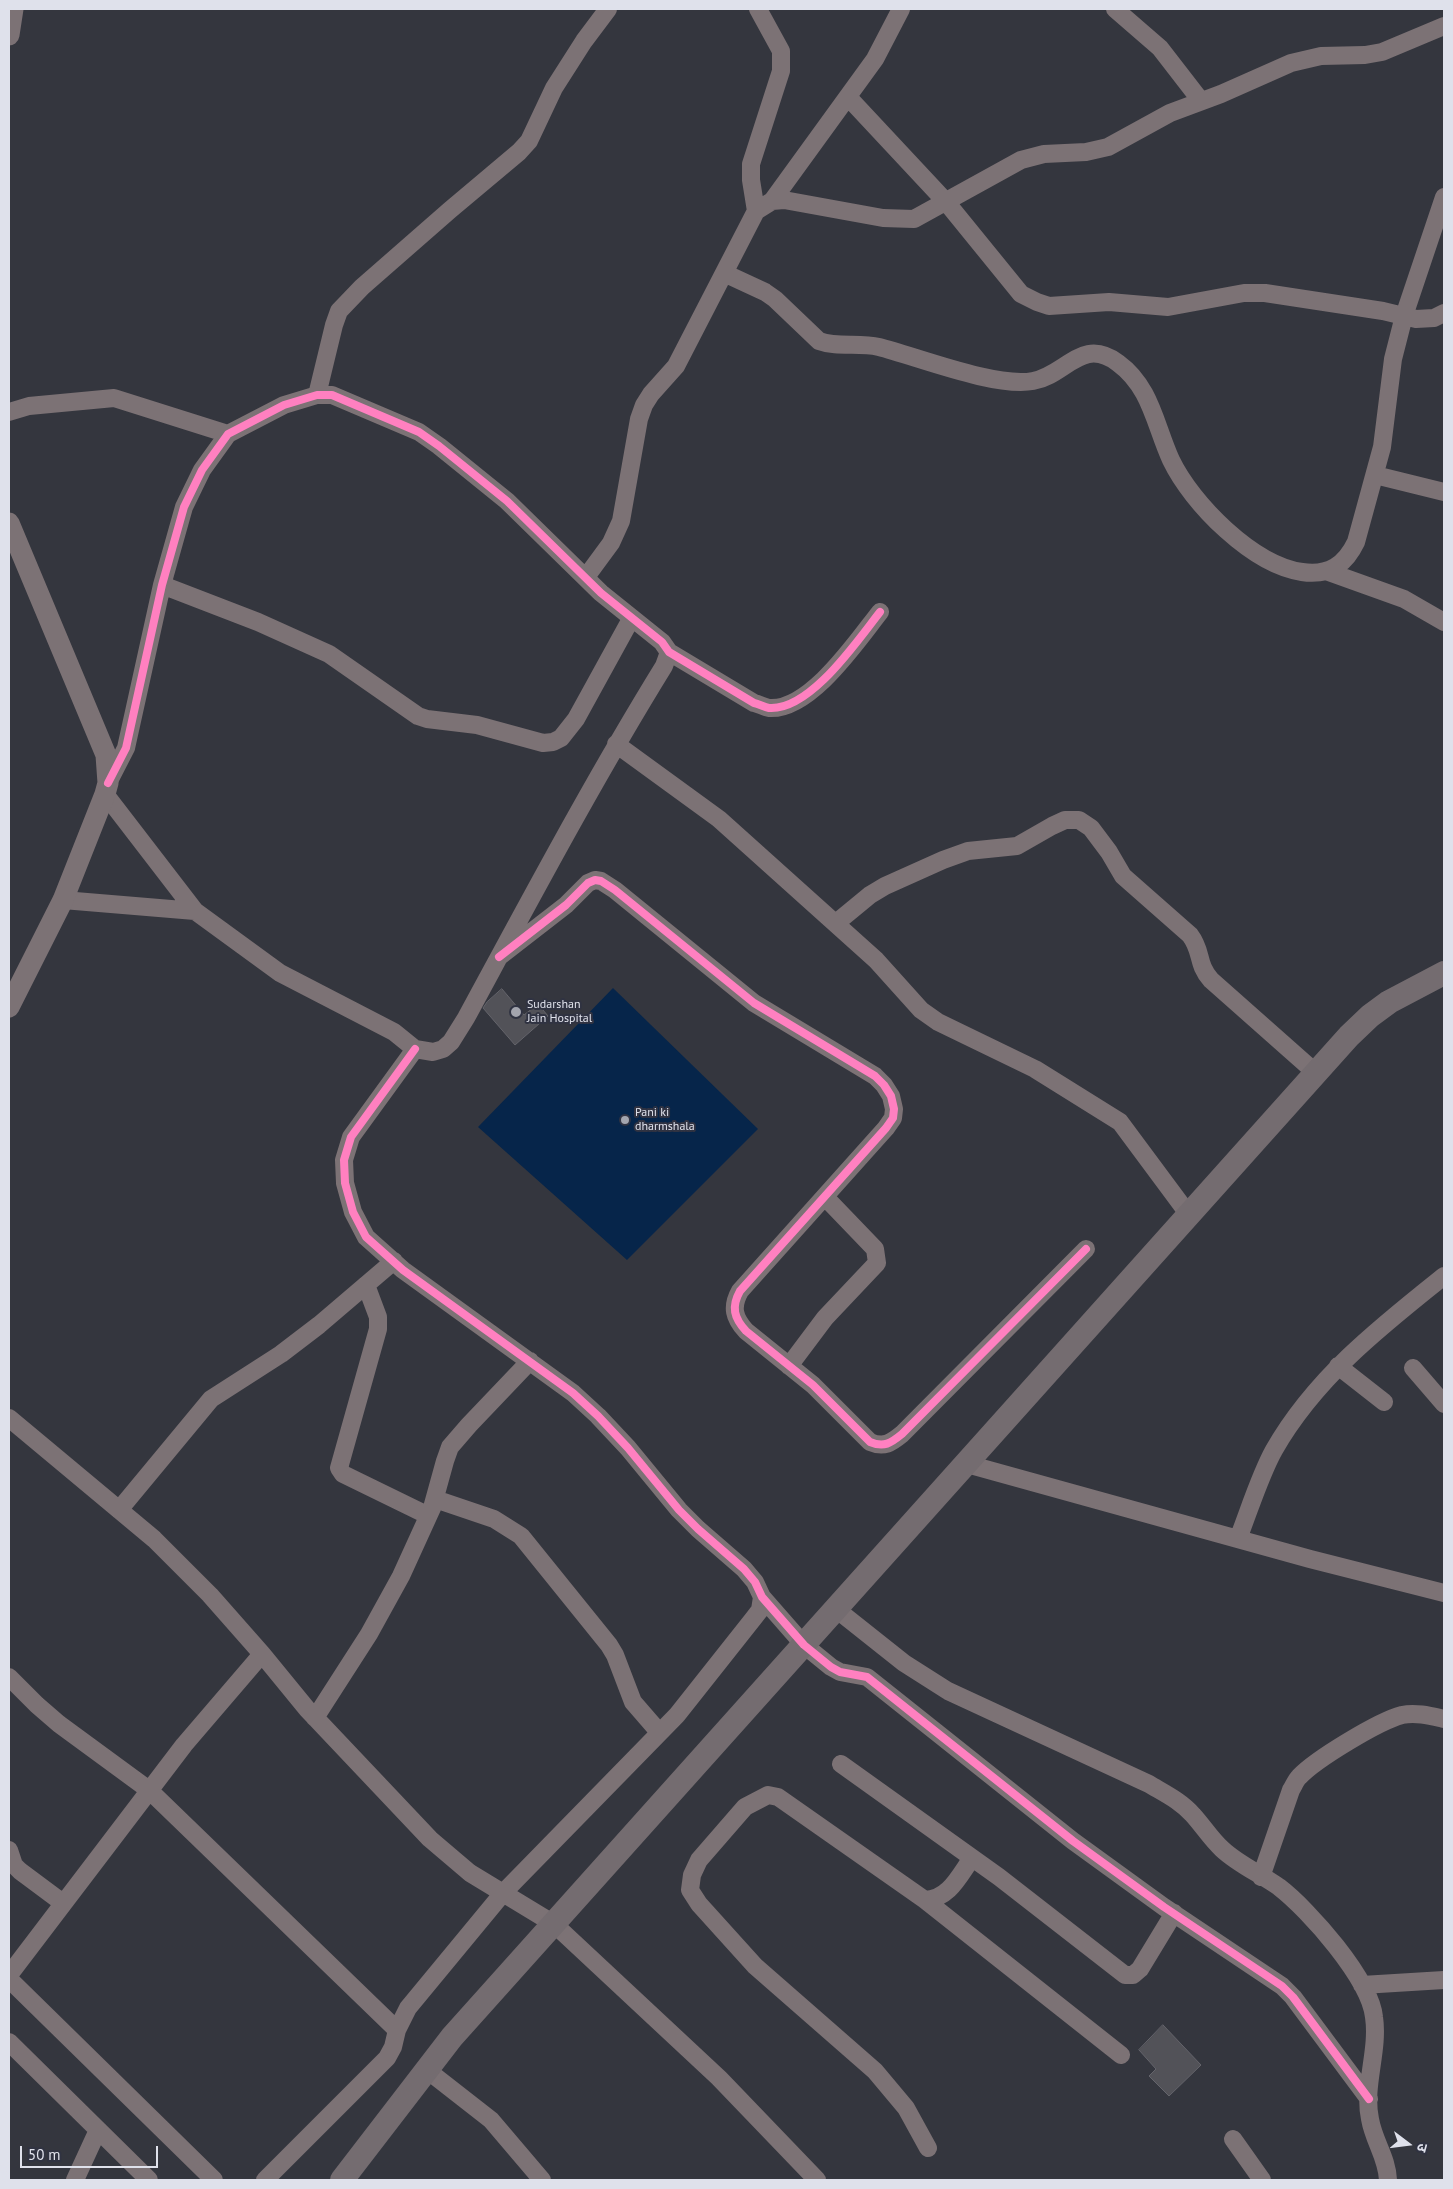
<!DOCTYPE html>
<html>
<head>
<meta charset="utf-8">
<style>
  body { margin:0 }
  #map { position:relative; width:1453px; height:2189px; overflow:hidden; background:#34363e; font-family:"PT Sans","Noto Sans Devanagari",sans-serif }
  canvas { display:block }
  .frame { position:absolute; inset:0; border:10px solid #dfe1eb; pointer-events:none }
  .north { position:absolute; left:1383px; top:2119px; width:50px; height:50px; -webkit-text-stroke:4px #303342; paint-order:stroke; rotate:105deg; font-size:14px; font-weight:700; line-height:20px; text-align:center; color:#dfe1eb }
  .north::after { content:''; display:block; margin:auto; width:18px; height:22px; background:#dfe1eb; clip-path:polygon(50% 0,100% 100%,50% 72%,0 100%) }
  .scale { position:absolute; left:20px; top:2146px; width:138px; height:22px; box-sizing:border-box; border:2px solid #dfe1eb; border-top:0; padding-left:6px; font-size:15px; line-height:18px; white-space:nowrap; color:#dfe1eb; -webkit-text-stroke:4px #303342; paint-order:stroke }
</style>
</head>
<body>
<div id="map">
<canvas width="1453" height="2189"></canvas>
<div class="frame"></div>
<div class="north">उ</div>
<div class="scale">50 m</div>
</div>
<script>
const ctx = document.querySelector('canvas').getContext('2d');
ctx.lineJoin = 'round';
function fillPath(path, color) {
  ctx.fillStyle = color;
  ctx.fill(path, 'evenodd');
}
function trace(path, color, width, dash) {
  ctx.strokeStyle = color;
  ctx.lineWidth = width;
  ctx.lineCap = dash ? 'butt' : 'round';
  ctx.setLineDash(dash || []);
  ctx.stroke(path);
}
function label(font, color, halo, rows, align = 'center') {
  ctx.font = font + ' "PT Sans",sans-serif';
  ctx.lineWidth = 4;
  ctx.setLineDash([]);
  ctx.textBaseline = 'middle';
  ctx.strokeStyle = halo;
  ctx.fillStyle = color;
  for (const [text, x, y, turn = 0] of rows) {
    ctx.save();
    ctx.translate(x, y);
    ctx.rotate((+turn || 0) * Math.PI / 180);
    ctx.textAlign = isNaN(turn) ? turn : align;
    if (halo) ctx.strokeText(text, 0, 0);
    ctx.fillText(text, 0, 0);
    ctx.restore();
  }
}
fillPath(new Path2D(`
  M613,988L758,1129L627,1260L478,1127Z`), '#06254a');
const building = new Path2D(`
  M502,989L524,1015L538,1004L548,1016L515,1045L483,1008L487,1002Z
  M1163,2025L1201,2065L1169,2096L1149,2076L1156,2069L1139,2050Z`);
fillPath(building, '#525258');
trace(building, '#64646b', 1);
trace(new Path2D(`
  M1115,9L1160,48L1201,101
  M848,97L947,203L1021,294L1037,302L1049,306L1109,302L1168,307L1244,293H1265L1383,311L1416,319L1434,318L1444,313
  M772,201L875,59L901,9
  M756,211L751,180V164L781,71V51L758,9
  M724,273L765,292L775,299L819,341C838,348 859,342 879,347C918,357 996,388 1033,381C1066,375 1082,336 1118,363C1151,387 1155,425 1171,460C1192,504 1253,565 1302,572C1329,576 1345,565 1356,542L1382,447L1393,359L1404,316L1444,197
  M317,395L334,325L339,311L362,287L450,210L519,152L529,141L554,88L584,41L608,9
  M9,412L29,406L114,398L228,434
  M1375,475L1444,492
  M1326,571L1404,599L1444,622
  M586,577L611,543L621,521L639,419L644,405L651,394L676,366L756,211L772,201L784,200L883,218L914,219L1021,160L1044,154L1086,152L1108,147L1170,113L1221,94L1291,63L1321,56L1365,55L1382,52L1444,26
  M162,585L258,622L329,654L418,716L427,719L477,725L543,743L553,742L561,738L576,719L631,619
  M616,744L719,819L876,960L921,1010L938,1022L1035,1069L1120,1122L1189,1215
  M108,783L126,748L162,585L184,507L202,470L228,434L284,405L317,395H332L419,432L439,446L507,501L601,593L662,642L669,652L754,703C759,704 764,707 769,708C810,711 857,641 880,612
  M105,794L195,911
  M63,900L195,911L280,973L394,1032L415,1049L433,1052L443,1049L451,1042L466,1018C530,900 593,781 664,666L669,652
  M836,923L870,895L885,886L943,860L968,851L1017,846L1052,826L1065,820H1079L1091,828L1109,852L1123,876L1190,935C1203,952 1196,963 1211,980L1316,1073
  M499,957L566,905L588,883L595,880L601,881L615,890L754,1003L875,1076L884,1085L891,1096L894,1109L893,1118L886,1128L740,1291C731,1307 734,1318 746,1331L813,1385L870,1442C884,1448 891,1443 902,1434L1086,1249
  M415,1049L351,1137L344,1160L345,1183L353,1212L366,1237L403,1270L573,1393L598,1416L628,1448L679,1510L698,1529L744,1569L755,1582L762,1597L804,1645L831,1667L840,1672L867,1677L1073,1841L1164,1907L1282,1986L1293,1997L1369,2099
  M366,1285L378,1317V1329L339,1468L343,1474L427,1515
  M789,1366L825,1318L877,1263L875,1249L825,1197
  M1338,1366L1384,1402
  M1413,1368L1444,1404
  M9,1418L154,1539L210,1595L262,1654L307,1709L430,1839L470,1873L554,1924L719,2078L817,2180
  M967,1464L1310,1559L1444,1593
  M435,1499L494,1519L521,1536L609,1645L615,1655L633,1702L659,1732
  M119,1510L211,1399L281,1354L319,1325L394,1261
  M1238,1539C1249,1511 1260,1475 1274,1450C1315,1378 1380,1327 1444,1276
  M836,1609L904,1663L948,1691L1149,1784C1164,1793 1181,1801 1193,1815C1203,1826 1211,1839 1222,1849C1239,1865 1261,1874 1279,1887C1309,1910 1370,1979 1374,2017C1379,2051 1363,2086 1370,2119C1374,2142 1387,2157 1388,2180
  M9,1677L37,1705L59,1724L149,1790L397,2030
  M315,1718L369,1634L401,1576L432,1508L445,1461L450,1447L469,1425L530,1361
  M841,1764L999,1877L1125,1975H1133L1140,1969L1174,1913
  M9,1850L14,1865L20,1871L63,1903
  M1261,1877L1291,1790C1294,1785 1296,1780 1299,1777C1316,1759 1379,1721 1402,1715C1416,1712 1431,1716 1444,1719
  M925,1900L1121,2055
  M9,1975L184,1745L262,1654
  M9,1979L214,2180
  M1362,1985L1444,1980
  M9,2042L149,2180
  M427,2070L491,2120L542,2180
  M1233,2139L1262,2180
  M928,2148L906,2108L875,2071L755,1966L699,1904L690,1890L692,1875L699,1860L745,1807L768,1795L778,1797L925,1900C949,1899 959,1876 972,1858
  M75,2180L98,2130
  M265,2180L387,2058L393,2047L397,2030L408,2008L503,1893L677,1715L753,1619L760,1610L762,1597`), '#7c7275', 18);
trace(new Path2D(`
  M9,35L13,9
  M9,523L106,755L108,783L105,794L63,900L9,1007`), '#7c7275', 21);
trace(new Path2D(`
  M342,2180L452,2037L1349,1036L1370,1016L1389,1002L1444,973`), '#746c70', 24);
trace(new Path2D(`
  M108,783L126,748L162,585L184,507L202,470L228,434L284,405L317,395H332L419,432L439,446L507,501L601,593L662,642L669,652L754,703C759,704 764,707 769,708C810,711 857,641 880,612
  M499,957L566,905L588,883L595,880L601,881L615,890L754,1003L875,1076L884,1085L891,1096L894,1109L893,1118L886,1128L740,1291C731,1307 734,1318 746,1331L813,1385L870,1442C884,1448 891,1443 902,1434L1086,1249
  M415,1049L351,1137L344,1160L345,1183L353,1212L366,1237L403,1270L573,1393L598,1416L628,1448L679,1510L698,1529L744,1569L755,1582L762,1597L804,1645L831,1667L840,1672L867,1677L1073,1841L1164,1907L1282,1986L1293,1997L1369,2099`), '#ff80c0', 8);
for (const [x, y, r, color] of [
  [516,1012,6,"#a3a5ae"],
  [625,1120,5,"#a3a5ae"]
]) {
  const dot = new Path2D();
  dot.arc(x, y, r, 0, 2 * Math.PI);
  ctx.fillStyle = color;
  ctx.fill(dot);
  trace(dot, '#303342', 2);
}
label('12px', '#dfe1eb', '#303342', [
  ["Sudarshan",527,1005],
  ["Jain Hospital",527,1019],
  ["Pani ki",635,1113],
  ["dharmshala",635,1127]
], 'left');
</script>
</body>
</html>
